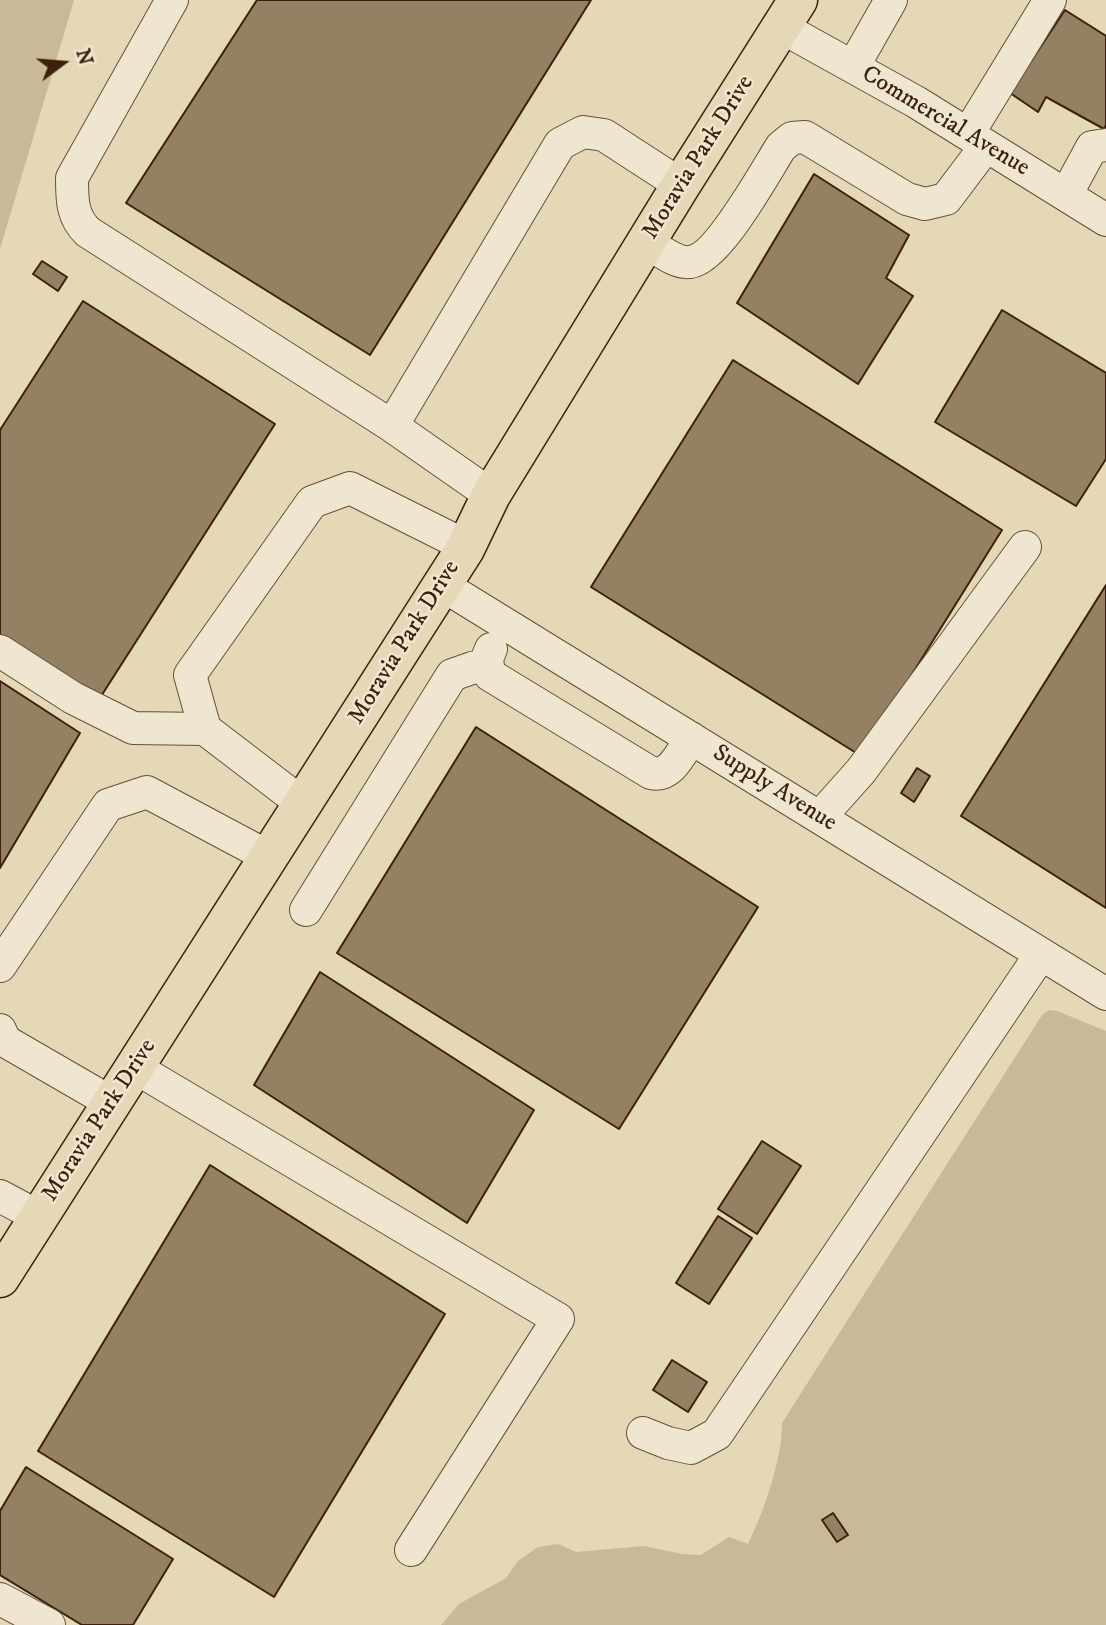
<!DOCTYPE html>
<html>
<head>
<meta charset="utf-8">
<style>
  body { margin:0 }
  #map { position:relative; width:1106px; height:1625px; overflow:hidden; background:#e5d8b6; font-family:"IM FELL DW Pica",serif }
  canvas { display:block }
  .north { position:absolute; left:28px; top:28px; width:70px; height:70px; -webkit-text-stroke:5px #eee6d0; paint-order:stroke; rotate:74deg; font-size:19px; font-weight:700; line-height:28px; text-align:center; color:#3c220c }
  .north::after { content:''; display:block; margin:auto; width:24px; height:32px; background:#3c220c; clip-path:polygon(50% 0,100% 100%,50% 72%,0 100%) }
</style>
</head>
<body>
<div id="map">
<canvas width="1106" height="1625"></canvas>
<div class="north">N</div>
</div>
<script>
const ctx = document.querySelector('canvas').getContext('2d');
ctx.lineJoin = 'round';
function fillPath(path, color) {
  ctx.fillStyle = color;
  ctx.fill(path, 'evenodd');
}
function trace(path, color, width, dash) {
  ctx.strokeStyle = color;
  ctx.lineWidth = width;
  ctx.lineCap = dash ? 'butt' : 'round';
  ctx.setLineDash(dash || []);
  ctx.stroke(path);
}
function label(font, color, halo, rows, align = 'center') {
  ctx.font = font + ' "IM FELL DW Pica",serif';
  ctx.lineWidth = 5;
  ctx.setLineDash([]);
  ctx.textBaseline = 'middle';
  ctx.strokeStyle = halo;
  ctx.fillStyle = color;
  for (const [text, x, y, turn = 0] of rows) {
    ctx.save();
    ctx.translate(x, y);
    ctx.rotate((+turn || 0) * Math.PI / 180);
    ctx.textAlign = isNaN(turn) ? turn : align;
    if (halo) ctx.strokeText(text, 0, 0);
    ctx.fillText(text, 0, 0);
    ctx.restore();
  }
}
fillPath(new Path2D(`
  M0,0H74L0,249Z
  M1049,1010L1057,1011L1106,1031V1625H441L459,1604L506,1578L518,1561L538,1547L558,1544L576,1552L644,1546L682,1554L701,1555L729,1537L748,1544C763,1514 783,1457 782,1423L1042,1015Z`), '#c8b999');
const building = new Path2D(`
  M257,0H591L370,355L126,203Z
  M1065,10L1106,36V125L1104,129L1046,97L1038,112L1010,93Z
  M814,174L909,235L886,278L913,296L858,384L737,303Z
  M42,261L67,277L58,291L33,274Z
  M83,301L275,424L98,701L0,639V430Z
  M1002,310L1106,373V459L1076,506L935,422Z
  M733,360L1002,530L861,756L591,587Z
  M1106,585V908L961,816Z
  M0,681L80,733L0,868Z
  M476,727L758,907L619,1129L337,953Z
  M917,768L930,776L914,802L901,793Z
  M320,972L534,1110L467,1223L254,1085Z
  M762,1141L801,1166L757,1234L718,1209Z
  M210,1165L445,1314L274,1597L38,1451Z
  M718,1216L752,1238L709,1304L676,1283Z
  M672,1360L707,1382L688,1412L653,1390Z
  M26,1467L173,1559L133,1625H82L0,1575V1511Z
  M833,1513L848,1535L837,1542L822,1520Z`);
fillPath(building, '#948164');
trace(building, '#3c220c', 2);
const minor = new Path2D(`
  M172,0L72,178C72,200 72,217 88,232L392,426L491,495
  M781,27L916,102L1106,220
  M853,67L891,0
  M968,134L1050,0
  M1066,195L1092,147L1106,145
  M646,242C659,249 675,264 690,262C718,259 765,172 781,147L792,138L805,137L907,199L925,204L946,199L986,146
  M392,426L560,144L583,132L604,135L681,185
  M442,585L1106,994
  M491,649L486,661L490,675L651,773C671,778 681,753 691,738
  M0,651L73,698L133,728L205,729
  M303,804L205,729L190,675L312,502L350,488L466,546
  M820,817L861,771L1025,547
  M306,910L452,675L472,668L488,666
  M0,966L108,805L147,792L269,857
  M0,1030L5,1041L112,1103
  M134,1067L558,1319L411,1550
  M0,1196L39,1217
  M643,1433L668,1443L691,1448L717,1434L1041,954
  M0,1599L49,1625`);
const major = new Path2D(`
  M0,1278L442,585L465,549L491,495L681,185L798,0`);
trace(minor, '#665036', 34);
trace(major, '#3c220c', 41);
trace(minor, '#eee6d0', 32);
trace(major, '#e5d8b6', 38);
label('24px', '#3c220c', '#eee6d0', [
  ["Commercial Avenue",945,122,31],
  ["Moravia Park Drive",699,158,-58],
  ["Moravia Park Drive",405,643,-58],
  ["Supply Avenue",774,789,32],
  ["Moravia Park Drive",100,1121,-57]
]);
</script>
</body>
</html>
